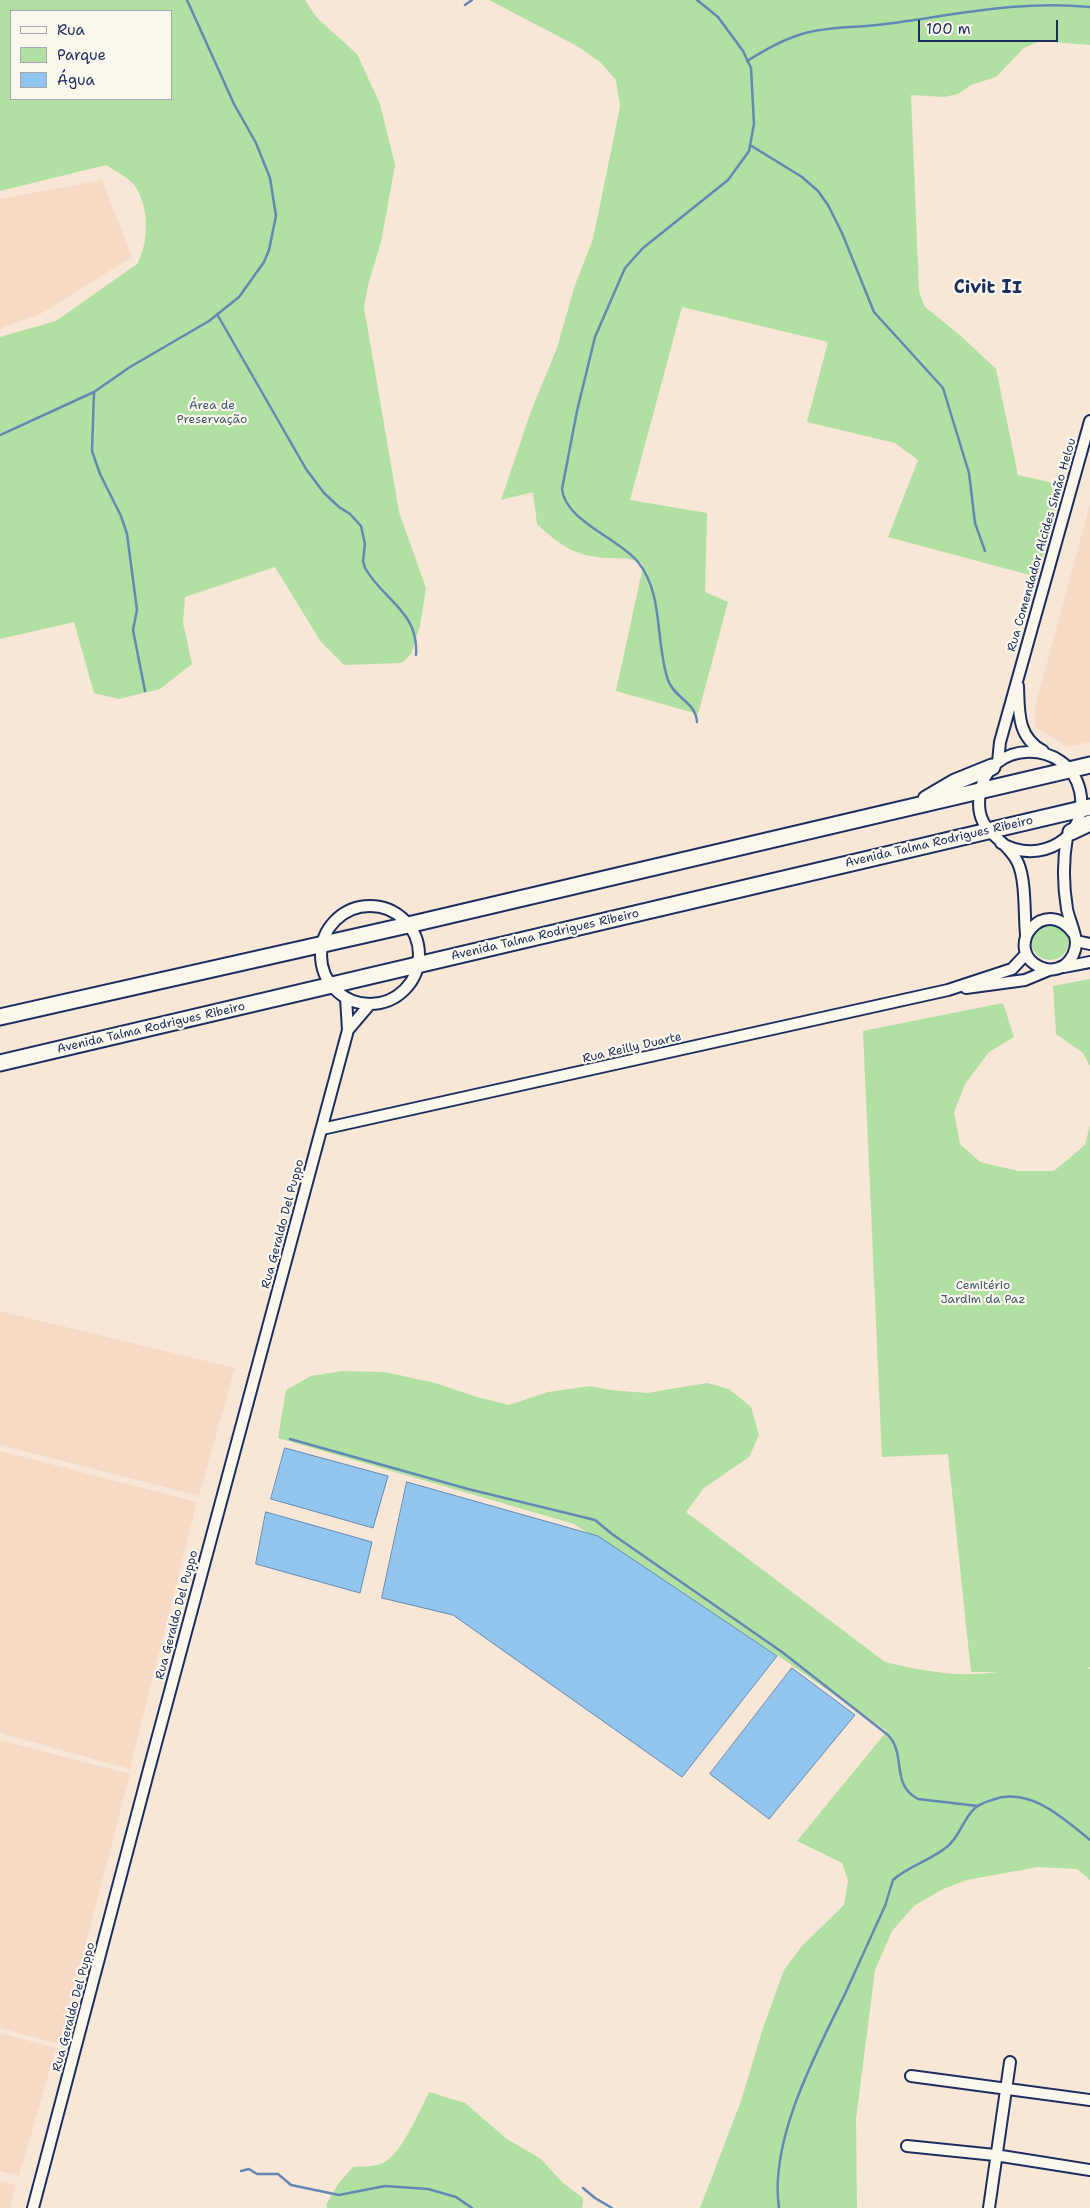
<!DOCTYPE html>
<html>
<head>
<meta charset="utf-8">
<style>
  body { margin:0 }
  #map { position:relative; width:1090px; height:2208px; overflow:hidden; background:#f8e6d6; font-family:"Shantell Sans",sans-serif }
  canvas { display:block }
  .legend { position:absolute; left:10px; top:10px; width:162px; height:90px; box-sizing:border-box; background:#fbf7ec; border:1px solid #a1a7b3; margin:0; padding:6px 9px; list-style:none; font-size:15px; color:#1b2f5e }
  .legend li { display:flex; align-items:center; gap:10px; height:25px }
  .legend b { width:25px; border:1px solid #a1a7b3 }
  .scale { position:absolute; left:918px; top:20px; width:140px; height:22px; box-sizing:border-box; border:2px solid #1b2f5e; border-top:0; padding-left:6px; font-size:15px; line-height:18px; white-space:nowrap; color:#1b2f5e; -webkit-text-stroke:4px #fbf7ec; paint-order:stroke }
</style>
</head>
<body>
<div id="map">
<canvas width="1090" height="2208"></canvas>
<ul class="legend">
<li><b style="height:6px;background:#fbf7ec"></b>Rua</li>
<li><b style="height:14px;background:#b0e1a2"></b>Parque</li>
<li><b style="height:14px;background:#91c5ee"></b>Água</li>
</ul>
<div class="scale">100 m</div>
</div>
<script>
const ctx = document.querySelector('canvas').getContext('2d');
ctx.lineJoin = 'round';
function fillPath(path, color) {
  ctx.fillStyle = color;
  ctx.fill(path, 'evenodd');
}
function trace(path, color, width, dash) {
  ctx.strokeStyle = color;
  ctx.lineWidth = width;
  ctx.lineCap = dash ? 'butt' : 'round';
  ctx.setLineDash(dash || []);
  ctx.stroke(path);
}
function label(font, color, halo, rows, align = 'center') {
  ctx.font = font + ' "Shantell Sans",sans-serif';
  ctx.lineWidth = 4.5;
  ctx.setLineDash([]);
  ctx.textBaseline = 'middle';
  ctx.strokeStyle = halo;
  ctx.fillStyle = color;
  for (const [text, x, y, turn = 0] of rows) {
    ctx.save();
    ctx.translate(x, y);
    ctx.rotate((+turn || 0) * Math.PI / 180);
    ctx.textAlign = isNaN(turn) ? turn : align;
    if (halo) ctx.strokeText(text, 0, 0);
    ctx.fillText(text, 0, 0);
    ctx.restore();
  }
}
fillPath(new Path2D(`
  M102,180L132,257L42,313L0,329V199Z
  M1090,504V742L1068,747L1035,727V707Z
  M0,1311L235,1368L199,1496L0,1445Z
  M0,1451L197,1502L130,1769L0,1733Z
  M0,1740L130,1774L60,2044L0,2028Z
  M0,2033L56,2048L19,2176L0,2171Z
  M0,2181L16,2185L10,2208H0Z`), '#f6dac6');
fillPath(new Path2D(`
  M0,0H305L317,18L357,54L380,104L395,165L381,242L368,285L364,307L399,512L426,588L420,626L411,654L402,663L344,665L321,642L275,567L185,597L183,623L192,664L160,689L119,699L94,693L74,622L0,639V337L56,321L137,264C149,242 149,211 137,189C132,179 115,171 106,165L0,191ZM11,11H171V99H11Z
  M489,0H1090V45L1040,41L1024,48L996,77L971,85L958,94L944,97L911,95L919,292L925,307L961,336L996,369L1018,475L1062,485L1037,577L888,537L918,460L895,443L807,422L828,342L682,307L630,500L707,513L705,592L728,602L698,714L616,691L643,566L642,563C626,557 624,559 608,558C576,557 559,545 537,524L533,492L501,500L531,411L557,348L575,285L593,239L620,107L616,80L600,62L577,46Z
  M1031 941a19 19 0 1 1 38 0a19 19 0 1 1-38 0Z
  M1090,979V1066L1083,1053L1056,1034L1053,986Z
  M1003,1003L1014,1037L989,1052L965,1084L954,1112L960,1144L980,1162L1018,1171H1054L1085,1145L1090,1125V1667L1087,1668L1090,1669V1880L1077,1869L1038,1867L967,1880L943,1889L914,1906L892,1931L875,1970L856,2119L857,2208H700L741,2101L763,2028L784,1970L802,1946L844,1905L848,1881L842,1863L797,1841L887,1731L774,1653L574,1524L278,1438L286,1390L311,1376L342,1371L385,1372L435,1383L477,1397L509,1405L548,1392L590,1386L610,1390L647,1393L707,1383L729,1389L751,1407L759,1435L749,1457L704,1488L686,1512L885,1662C922,1671 959,1678 997,1672H971L948,1454L882,1457L863,1031Z
  M429,2092L465,2103L507,2139L541,2159L563,2183L583,2198L582,2208H327L326,2205L338,2184L353,2167C362,2166 373,2167 381,2164C401,2156 420,2110 429,2092Z`), '#b0e1a2');
const water = new Path2D(`
  M285,1448L388,1476L373,1528L271,1499Z
  M407,1482L598,1536L777,1656L682,1777L453,1615L382,1598Z
  M266,1512L372,1542L360,1593L256,1564Z
  M792,1668L855,1715L769,1819L710,1774Z`);
fillPath(water, '#91c5ee');
trace(water, '#6289b4', 1);
trace(new Path2D(`
  M465,5L472,0
  M747,61C765,50 782,40 802,34C828,26 858,28 885,24C955,15 1019,0 1090,7
  M750,145L802,177L818,191L828,205L842,233L874,312L943,388L969,473L975,523L985,551
  M217,314L306,469L324,493L339,507L350,514L361,526L365,544L363,561L365,568C384,601 419,612 416,655
  M94,392L92,451L100,474L121,516L127,534L137,610L133,630L145,691
  M0,435L94,392L130,367L209,321L239,297L264,262L269,250L276,216L270,178L256,143L234,104L187,0
  M697,722C696,702 674,698 668,680C655,642 664,594 638,562C620,539 565,521 562,489L577,411L595,337L625,268L643,248L728,180L749,151L754,124L751,68L743,51L718,17L697,0
  M290,1439L468,1489L595,1520L612,1534L782,1652L888,1735C907,1755 890,1784 918,1799L978,1806
  M241,2171L249,2169L257,2174H278L291,2185L339,2195L385,2186L428,2189L456,2197L472,2208
  M583,2188L595,2198L612,2208
  M779,2208C769,2141 815,2055 844,1996C858,1966 871,1936 885,1906L893,1880C906,1867 932,1860 948,1846C960,1836 963,1819 975,1808C979,1804 986,1802 992,1800C1029,1786 1063,1818 1090,1840`), '#6289b4', 2.5);
const street = new Path2D(`
  M1018,686C1019,712 1017,737 1043,751
  M998,762L1000,742L1090,421
  M1067,837C1063,860 1063,885 1067,909C1069,919 1075,931 1076,942C1076,951 1072,959 1065,965C1057,970 1048,971 1040,967C1001,949 1045,892 1074,934
  M1001,843C1039,866 1090,838 1080,791C1068,738 988,739 980,793C973,834 1005,835 1018,863C1026,881 1024,914 1026,935
  M321 955a49 49 0 1 1 98 0a49 49 0 1 1-98 0Z
  M1076,941L1090,944
  M1064,967L1090,962
  M966,988L1025,980L1049,970
  M348,1030L370,1004
  M322,1129L948,990L1012,969L1026,954
  M911,2076L1090,2100
  M907,2146L995,2155L1090,2170
  M33,2208L148,1773L348,1030L346,998
  M989,2208L1010,2062`);
const secondary = new Path2D(`
  M926,799L955,782L992,767
  M1071,832L1090,823
  M0,1017L408,925L1090,765
  M0,1063L1090,807`);
trace(street, '#1b2f5e', 14);
trace(secondary, '#1b2f5e', 19);
trace(street, '#fbf7ec', 10);
trace(secondary, '#fbf7ec', 15);
label('12px', '#405c6f', '#fbf7ec', [
  ["Área de",212,406],
  ["Preservação",212,420],
  ["Cemitério",983,1286],
  ["Jardim da Paz",983,1300]
]);
label('12px', '#1b2f5e', '#fbf7ec', [
  ["Rua Comendador Alcides Simão Helou",1042,545,-74],
  ["Avenida Talma Rodrigues Ribeiro",939,842,-13],
  ["Avenida Talma Rodrigues Ribeiro",545,935,-13],
  ["Avenida Talma Rodrigues Ribeiro",151,1028,-13],
  ["Rua Reilly Duarte",632,1048,-13],
  ["Rua Geraldo Del Puppo",283,1224,-75],
  ["Rua Geraldo Del Puppo",177,1615,-75],
  ["Rua Geraldo Del Puppo",74,2007,-75]
]);
label('bold 18px', '#1b2f5e', '#fbf7ec', [
  ["Civit II",988,288]
]);
</script>
</body>
</html>
